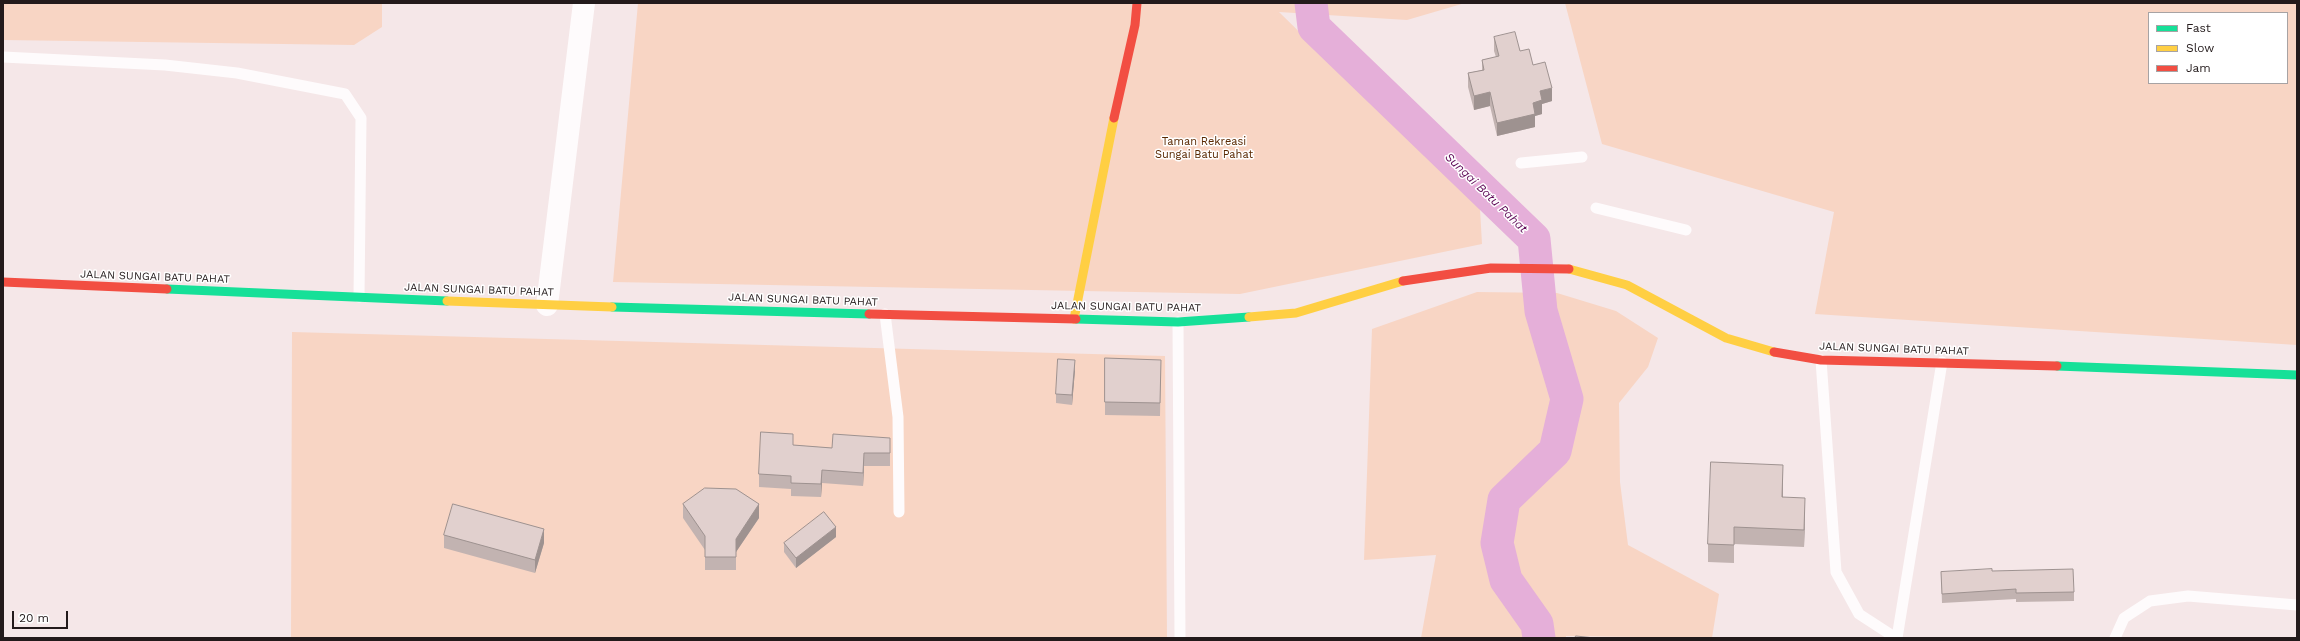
<!DOCTYPE html>
<html>
<head>
<meta charset="utf-8">
<style>
  body { margin:0 }
  #map { position:relative; width:2300px; height:641px; overflow:hidden; background:#f5e7e8; font-family:"Work Sans",sans-serif }
  canvas { display:block }
  .frame { position:absolute; inset:0; border:4px solid #231a1b; pointer-events:none }
  .legend { position:absolute; left:2148px; top:12px; width:140px; height:72px; box-sizing:border-box; background:#fff; border:1px solid #a7a3a4; margin:0; padding:5px 7px; list-style:none; font-size:12px; color:#231a1b }
  .legend li { display:flex; align-items:center; gap:8px; height:20px }
  .legend b { width:20px; border:1px solid #a7a3a4 }
  .scale { position:absolute; left:12px; top:611px; width:56px; height:18px; box-sizing:border-box; border:2px solid #231a1b; border-top:0; padding-left:5px; font-size:12px; line-height:14px; white-space:nowrap; color:#231a1b; -webkit-text-stroke:3px #fff; paint-order:stroke }
</style>
</head>
<body>
<div id="map">
<canvas width="2300" height="641"></canvas>
<div class="frame"></div>
<ul class="legend">
<li><b style="height:5px;background:#16e098"></b>Fast</li>
<li><b style="height:5px;background:#ffcf43"></b>Slow</li>
<li><b style="height:5px;background:#f24e42"></b>Jam</li>
</ul>
<div class="scale">20 m</div>
</div>
<script>
const ctx = document.querySelector('canvas').getContext('2d');
ctx.lineJoin = 'round';
function fillPath(path, color) {
  ctx.fillStyle = color;
  ctx.fill(path, 'evenodd');
}
function trace(path, color, width, dash) {
  ctx.strokeStyle = color;
  ctx.lineWidth = width;
  ctx.lineCap = dash ? 'butt' : 'round';
  ctx.setLineDash(dash || []);
  ctx.stroke(path);
}
function label(font, color, halo, rows, align = 'center') {
  ctx.font = font + ' "Work Sans",sans-serif';
  ctx.lineWidth = 3;
  ctx.setLineDash([]);
  ctx.textBaseline = 'middle';
  ctx.strokeStyle = halo;
  ctx.fillStyle = color;
  for (const [text, x, y, turn = 0] of rows) {
    ctx.save();
    ctx.translate(x, y);
    ctx.rotate((+turn || 0) * Math.PI / 180);
    ctx.textAlign = isNaN(turn) ? turn : align;
    if (halo) ctx.strokeText(text, 0, 0);
    ctx.fillText(text, 0, 0);
    ctx.restore();
  }
}
fillPath(new Path2D(`
  M3,3H382V27L354,45L3,40Z
  M638,3H1465L1407,20L1279,12L1480,209L1482,244L1240,294L613,282Z
  M1565,3H2297V345L1815,314L1834,212L1602,144ZM2149,13H2287V83H2149Z
  M1477,292L1557,293L1616,311L1658,338L1648,367L1619,403L1620,482L1628,545L1719,594L1712,638L1566,636V638H1421L1436,555L1364,560L1372,329Z
  M292,332L1165,356L1167,638H291Z`), '#f8d5c4');
trace(new Path2D(`
  M1311,3L1314,27L1534,239L1541,311L1567,399L1555,451L1504,500L1497,543L1506,580L1537,624L1539,638`), '#e5afd9', 33);
trace(new Path2D(`
  M3,57L165,65L237,73L345,94L361,118L359,297
  M1521,163L1582,157
  M1596,208L1686,230
  M885,314L898,417L899,512
  M1178,322L1180,638
  M1821,360L1836,572L1859,614L1896,638
  M1897,638L1942,362
  M2115,638L2124,618L2150,601L2188,596L2297,605`), '#fefbfc', 11);
trace(new Path2D(`
  M547,305L584,3`), '#fefbfc', 22);
trace(new Path2D(`
  M167,289L447,301
  M612,307L869,314
  M1076,319L1178,322L1249,317
  M2057,366L2297,375`), '#16e098', 9);
trace(new Path2D(`
  M1569,269L1627,285L1726,338L1774,352
  M447,301L612,307
  M1249,317L1296,313L1403,281
  M1074,319L1114,118`), '#ffcf43', 9);
trace(new Path2D(`
  M1114,118L1135,25L1137,3
  M1403,281L1491,268L1569,269
  M3,282L167,289
  M869,314L1076,319
  M1774,352L1821,360L2057,366`), '#f24e42', 9);
fillPath(new Path2D(`
  M1494,37L1520,51L1533,65L1552,101L1542,104V114L1535,116V127L1497,136L1490,106L1474,110L1468,87V73L1482,70V60L1496,57L1494,51Z
  M1105,358L1161,360L1160,416L1105,415Z
  M1075,370L1072,405L1056,403V394Z
  M890,438V466H864L863,486L822,483L821,497L791,496V489L759,487V474L793,445L832,448Z
  M1783,482V497L1805,515L1804,547L1734,544V563L1708,562V544Z
  M683,504L759,518L736,552V570H705V550L683,518Z
  M444,535L544,543L535,573L444,548Z
  M836,537L796,568L784,552V543Z
  M1992,571L2074,592V601L2016,602V599L1942,603L1941,572Z`), '#c2b3b1');
fillPath(new Path2D(`
  M1552,88V101L1542,104V114L1535,116V127L1497,136V123L1533,103L1540,91Z
  M1490,92V106L1474,110V96Z
  M1075,360V370L1072,405V395Z
  M864,453V466L863,486V473Z
  M1783,465V482L1782,514V497Z
  M822,470V483L821,497V484Z
  M1805,498V515L1804,547V530Z
  M759,504V518L736,552V539Z
  M836,527V537L796,568V558Z
  M544,529V543L535,573V560Z`), '#9e9290');
const building = new Path2D(`
  M1515,32L1520,51L1529,49L1533,65L1545,62L1552,88L1540,91L1542,100L1533,103L1535,114L1497,123L1490,92L1474,96L1468,73L1484,70L1482,60L1499,56L1494,37Z
  M1105,358L1161,360L1160,403L1105,402Z
  M1058,359L1075,360L1072,395L1056,394Z
  M761,432L793,434V445L832,448L833,434L890,438V453H864L863,473L822,470L821,484L791,483V476L759,474Z
  M1711,462L1783,465L1782,497L1805,498L1804,530L1734,527V545L1708,544Z
  M705,488L736,489L759,504L736,539V557H705V536L683,504Z
  M453,504L544,529L535,560L444,535Z
  M824,512L836,527L796,558L784,543Z
  M1992,569V571L2073,569L2074,592L2016,593V589L1942,594L1941,572Z
  M1576,636L1595,638H1575Z`);
fillPath(building, '#e1d0ce');
trace(building, '#9e9290', 1);
label('11px', '#592800', '#fff', [
  ["Taman Rekreasi",1204,142],
  ["Sungai Batu Pahat",1204,155]
]);
label('11px', '#231a1b', '#fff', [
  ["JALAN SUNGAI BATU PAHAT",155,277,2],
  ["JALAN SUNGAI BATU PAHAT",479,290,2],
  ["JALAN SUNGAI BATU PAHAT",803,300,2],
  ["JALAN SUNGAI BATU PAHAT",1126,307,1],
  ["JALAN SUNGAI BATU PAHAT",1894,349,2]
]);
label('italic 12px', '#610c5a', '#fff', [
  ["Sungai Batu Pahat",1486,193,44]
]);
</script>
</body>
</html>
